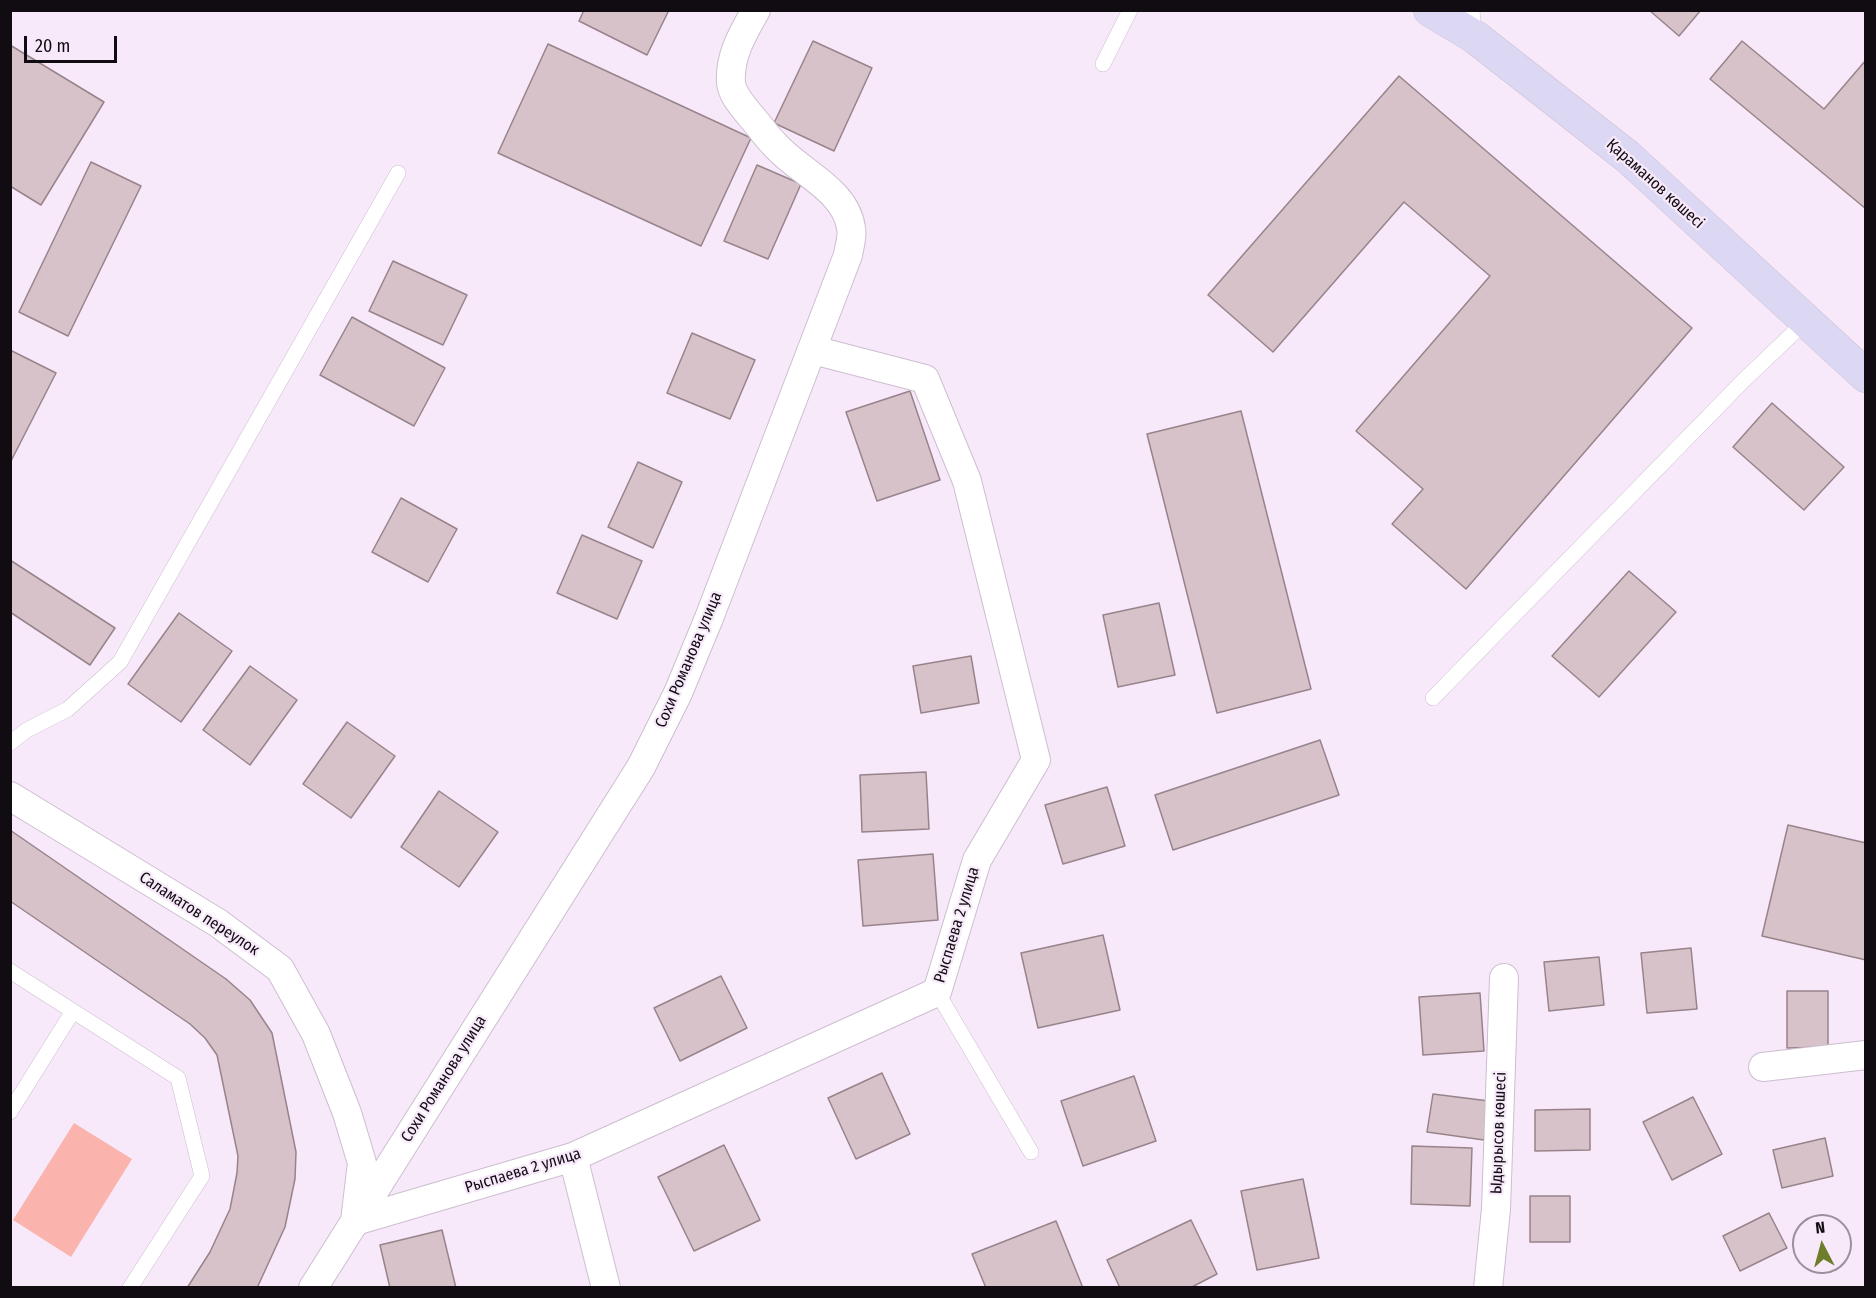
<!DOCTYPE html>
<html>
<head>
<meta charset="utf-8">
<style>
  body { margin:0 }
  #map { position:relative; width:1876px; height:1298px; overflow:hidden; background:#f7e9fa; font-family:"Fira Sans Condensed",sans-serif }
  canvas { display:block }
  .frame { position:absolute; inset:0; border:12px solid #110c11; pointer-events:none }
  .north { position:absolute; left:1792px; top:1214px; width:60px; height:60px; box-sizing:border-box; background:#f7e9fa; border:2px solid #9b919d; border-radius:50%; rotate:354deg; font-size:16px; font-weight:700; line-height:24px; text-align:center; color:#110c11 }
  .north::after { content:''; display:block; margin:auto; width:21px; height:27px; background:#6d7d2b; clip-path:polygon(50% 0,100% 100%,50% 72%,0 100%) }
  .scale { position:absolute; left:24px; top:36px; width:93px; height:27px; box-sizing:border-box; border:3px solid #110c11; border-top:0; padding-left:8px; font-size:18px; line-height:21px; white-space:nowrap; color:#110c11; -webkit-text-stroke:4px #f7e9fa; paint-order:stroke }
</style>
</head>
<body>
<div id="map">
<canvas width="1876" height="1298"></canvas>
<div class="frame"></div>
<div class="north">N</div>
<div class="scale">20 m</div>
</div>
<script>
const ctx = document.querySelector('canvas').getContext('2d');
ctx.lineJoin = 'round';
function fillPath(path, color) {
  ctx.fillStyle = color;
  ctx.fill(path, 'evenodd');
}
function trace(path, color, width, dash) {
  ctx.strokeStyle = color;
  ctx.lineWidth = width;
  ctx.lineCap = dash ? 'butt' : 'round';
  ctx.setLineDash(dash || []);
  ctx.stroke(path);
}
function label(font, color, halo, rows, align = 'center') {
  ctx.font = font + ' "Fira Sans Condensed",sans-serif';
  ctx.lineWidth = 4.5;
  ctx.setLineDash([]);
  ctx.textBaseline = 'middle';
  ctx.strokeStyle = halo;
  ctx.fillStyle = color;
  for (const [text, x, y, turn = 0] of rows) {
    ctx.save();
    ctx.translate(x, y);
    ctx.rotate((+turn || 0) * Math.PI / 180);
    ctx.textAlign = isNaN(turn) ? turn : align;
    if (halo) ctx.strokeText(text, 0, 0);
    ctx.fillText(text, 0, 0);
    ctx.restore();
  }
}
fillPath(new Path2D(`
  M74,1123L132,1159L71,1257L13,1220Z`), '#fab3ad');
const building = new Path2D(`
  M584,10H669L647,55L579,21Z
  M1649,10H1701L1679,36Z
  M813,41L872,68L834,151L774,123Z
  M1742,41L1824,109L1866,60V209L1710,79Z
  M548,44L751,138L701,246L498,153Z
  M10,45L104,102L41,205L10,186Z
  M1399,76L1692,328L1466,589L1392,524L1423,489L1356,431L1490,276L1404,202L1273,352L1208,295Z
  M91,162L141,186L68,336L19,312Z
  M757,165L801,184L768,259L724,241Z
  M393,261L467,295L443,345L369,311Z
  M352,317L445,368L414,426L320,375Z
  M692,333L755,360L730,419L667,393Z
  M10,350L56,373L10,463Z
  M910,391L940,480L877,501L846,412Z
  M1772,403L1844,467L1804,510L1733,447Z
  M1241,411L1311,689L1217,713L1147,434Z
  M638,462L682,482L653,548L608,527Z
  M401,498L457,529L428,582L372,552Z
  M582,535L642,561L617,619L557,593Z
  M10,560L115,628L90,665L10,612Z
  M1629,571L1676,612L1599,697L1552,656Z
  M1159,603L1175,675L1118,687L1103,615Z
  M179,613L232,651L181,722L128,684Z
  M971,656L979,703L921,713L913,666Z
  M250,666L297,700L250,765L203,730Z
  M347,722L395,756L351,818L303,784Z
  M1320,740L1339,795L1173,850L1155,795Z
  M926,772L929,829L862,832L860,775Z
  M1107,787L1125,846L1063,864L1045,805Z
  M439,791L498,832L459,887L401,847Z
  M1788,825L1866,843V960L1762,936Z
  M10,830L226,979L250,1000L272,1033L296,1152L295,1179L285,1227L257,1288H187L210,1252L230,1209L237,1173L238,1156L217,1055L205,1038L190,1024L10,901Z
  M933,854L938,920L863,926L858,860Z
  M1103,935L1120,1010L1038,1028L1021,953Z
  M1691,948L1697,1009L1647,1013L1641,953Z
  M1599,957L1604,1005L1549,1011L1544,962Z
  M721,976L747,1028L680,1061L654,1008Z
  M1787,991H1828V1047L1787,1048Z
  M1480,993L1484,1051L1423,1055L1419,997Z
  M882,1073L910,1134L856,1159L828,1098Z
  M1134,1076L1156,1141L1083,1166L1061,1101Z
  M1433,1094L1489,1101L1484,1140L1427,1132Z
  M1693,1097L1722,1154L1672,1180L1643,1122Z
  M1590,1109V1150L1535,1151V1110Z
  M1825,1138L1833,1176L1782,1188L1773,1150Z
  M724,1145L760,1220L694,1251L658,1177Z
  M1412,1146L1472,1148L1470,1206L1411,1204Z
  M1303,1179L1319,1258L1257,1270L1241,1191Z
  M1530,1196H1570V1242H1530Z
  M1769,1213L1787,1248L1740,1271L1723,1236Z
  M1191,1220L1217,1274L1190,1288H1120L1107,1260Z
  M1056,1221L1083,1288H986L972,1254Z
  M442,1230L456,1288H390L380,1245Z`);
fillPath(building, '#d8c2ca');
trace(building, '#98838b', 1.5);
const lane = new Path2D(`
  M1472,10L1474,34
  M1103,64L1130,10
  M1433,698L1744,380L1806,321
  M10,743L27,730L68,709L120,662L398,173
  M10,971L178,1078L202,1176L130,1288
  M937,992L1031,1152
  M10,1112L73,1011`);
const street = new Path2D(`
  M10,796L218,923L280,969L316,1034L347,1113L362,1163L355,1221L573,1157L937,992L977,860L1036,760L967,481L925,379L813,350
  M1763,1067L1866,1055
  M573,1157L606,1288
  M313,1288L641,767L678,693L709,618L848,255C849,247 853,237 851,228C846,191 802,173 779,149C768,139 759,125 749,114C742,105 732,94 731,83C729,56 743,33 756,10
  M1488,1288L1496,1209L1504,978`);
const secondary = new Path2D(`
  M1430,10L1475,37L1628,157L1866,376`);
trace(lane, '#ccbecf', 16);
trace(street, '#ccbecf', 30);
trace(secondary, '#ccbecf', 34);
trace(lane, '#fff', 15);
trace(street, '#fff', 28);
trace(secondary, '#dcd8f4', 33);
label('16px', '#110c11', '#f7e9fa', [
  ["Қараманов көшесі",1655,184,42],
  ["Сохи Романова улица",689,660,-67],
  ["Саламатов переулок",199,914,33],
  ["Рыспаева 2 улица",957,925,-73],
  ["Сохи Романова улица",444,1079,-58],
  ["Ыдырысов көшесі",1499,1133,-88],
  ["Рыспаева 2 улица",523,1171,-17]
]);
</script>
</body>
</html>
